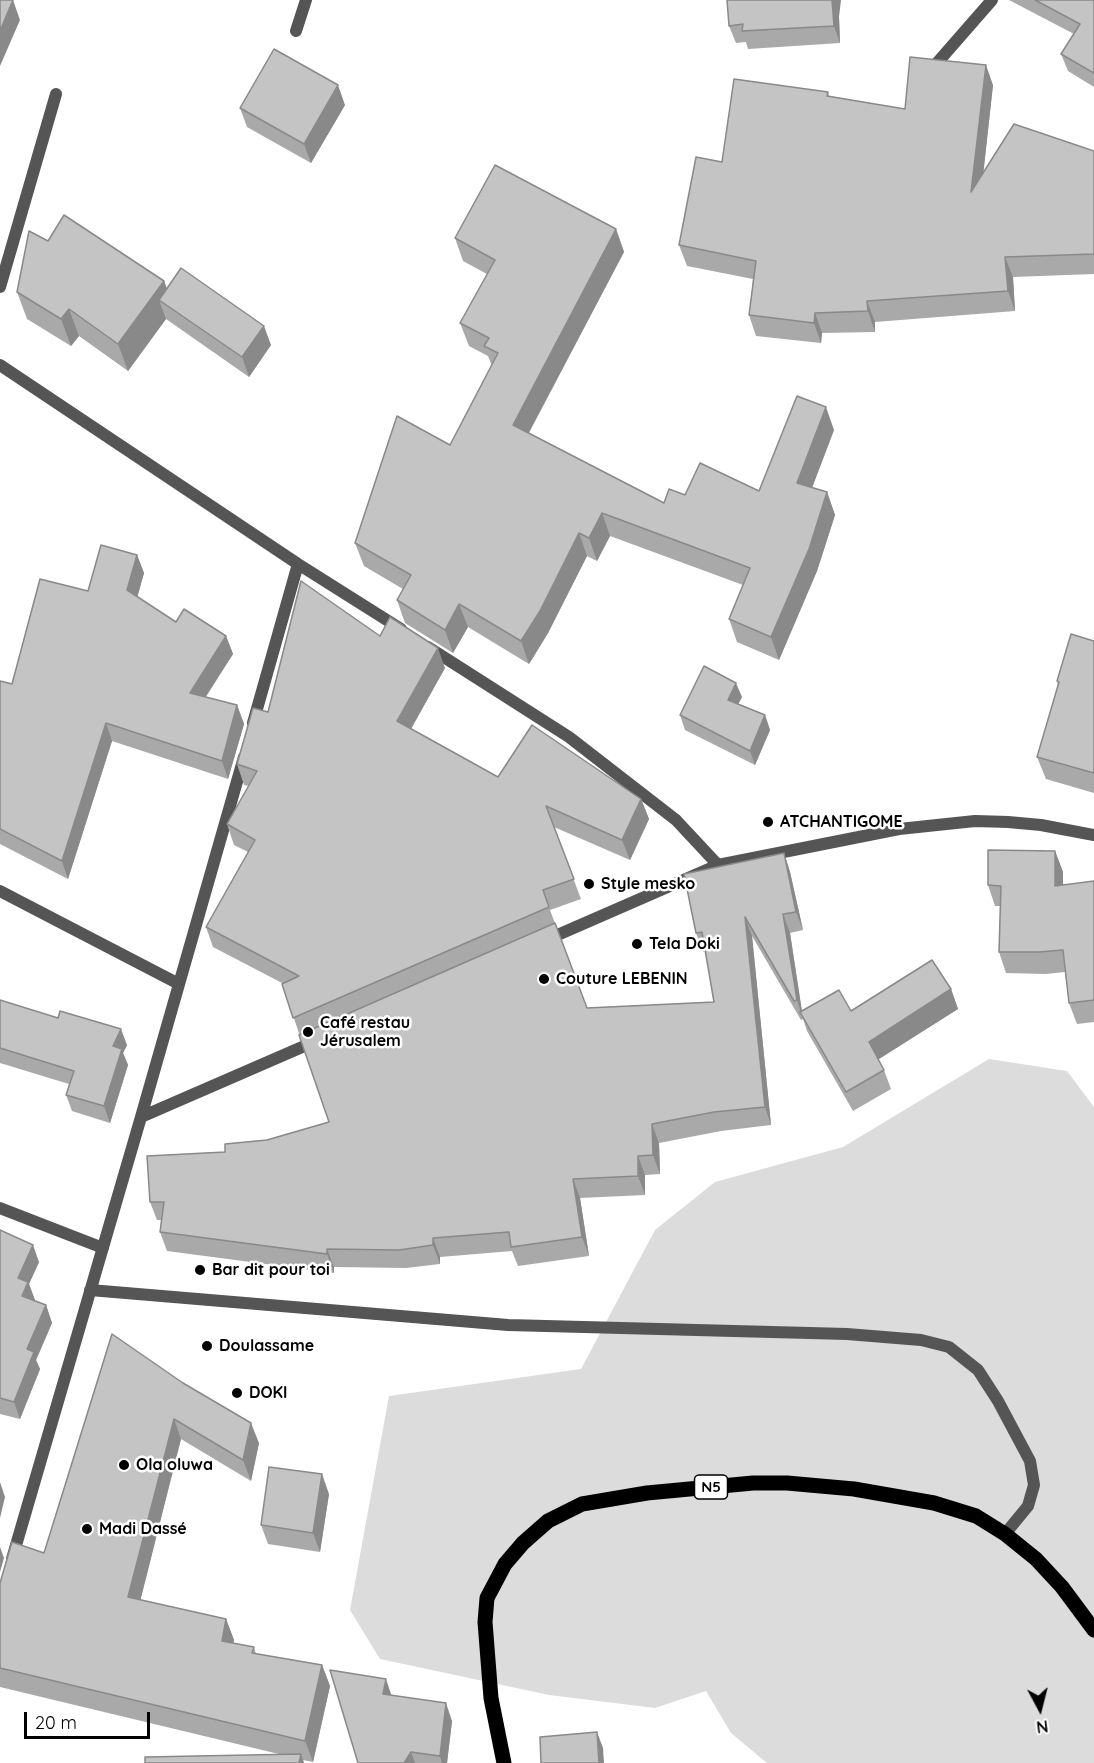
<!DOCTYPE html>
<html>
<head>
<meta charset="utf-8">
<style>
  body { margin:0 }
  #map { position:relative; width:1094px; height:1763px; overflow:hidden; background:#fff; font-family:Quicksand,sans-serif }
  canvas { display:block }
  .north { position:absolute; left:1010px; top:1679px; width:60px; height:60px; -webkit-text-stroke:4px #fff; paint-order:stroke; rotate:173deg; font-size:16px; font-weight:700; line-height:24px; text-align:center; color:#000 }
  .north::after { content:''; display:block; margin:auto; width:21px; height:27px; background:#000; clip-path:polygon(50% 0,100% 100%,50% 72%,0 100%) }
  .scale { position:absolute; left:24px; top:1712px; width:126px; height:27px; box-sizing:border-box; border:3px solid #000; border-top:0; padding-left:8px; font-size:18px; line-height:21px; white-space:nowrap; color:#000; -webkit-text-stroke:4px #fff; paint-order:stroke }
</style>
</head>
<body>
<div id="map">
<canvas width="1094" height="1763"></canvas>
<div class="north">N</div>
<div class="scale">20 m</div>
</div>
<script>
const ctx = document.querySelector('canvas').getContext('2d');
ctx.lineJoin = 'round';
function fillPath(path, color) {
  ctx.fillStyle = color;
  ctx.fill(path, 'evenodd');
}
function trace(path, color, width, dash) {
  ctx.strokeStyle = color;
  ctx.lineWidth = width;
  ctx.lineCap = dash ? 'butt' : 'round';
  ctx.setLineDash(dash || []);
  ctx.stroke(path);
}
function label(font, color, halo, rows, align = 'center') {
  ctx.font = font + ' Quicksand,sans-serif';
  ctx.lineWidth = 5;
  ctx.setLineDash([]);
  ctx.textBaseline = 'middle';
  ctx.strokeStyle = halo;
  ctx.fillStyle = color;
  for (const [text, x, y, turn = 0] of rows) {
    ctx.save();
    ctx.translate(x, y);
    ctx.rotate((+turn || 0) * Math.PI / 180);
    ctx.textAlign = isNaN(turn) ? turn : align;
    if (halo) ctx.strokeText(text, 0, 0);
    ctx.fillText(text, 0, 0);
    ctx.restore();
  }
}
fillPath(new Path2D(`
  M989,1059L1067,1071L1094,1107V1763H767L731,1733L706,1691L655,1708L549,1695L380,1659L350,1610L389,1396L581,1369L655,1230L715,1182L843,1147Z`), '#dcdcdc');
trace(new Path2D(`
  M296,31L306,0
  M937,63L992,0
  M0,287L56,94
  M0,365L298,564L401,629
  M428,647L569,737L676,820L718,865
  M253,723L298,564
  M0,891L179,984
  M546,940L718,865L899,829L975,821L1008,822L1041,825L1094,835
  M141,1117L316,1041
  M0,1208L103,1248
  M90,1290L508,1325L847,1334L921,1340L949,1347L978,1370L998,1401L1030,1461L1034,1485L1028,1506L1005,1534
  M12,1559L141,1117L244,757`), '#555', 12);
trace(new Path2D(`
  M504,1763L491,1698L485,1622L487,1598L505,1564L523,1543L548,1521L582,1504L647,1493L753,1483H787L854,1489L934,1503L976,1516L1005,1534L1036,1559L1062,1587L1094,1630`), '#000', 15);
fillPath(new Path2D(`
  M727,0L839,17L840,43L748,49L746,42L736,43L729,26Z
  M1009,0H1094V87L1068,71L1061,54L1074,34Z
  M993,85L983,174L1094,151V274L1013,277L1015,311L875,322V332L822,333L821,343L756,336L749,315L753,279L687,266L679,245L722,162L828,92L829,96L905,109Z
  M345,105L311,163L247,127L240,108Z
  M616,229L624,252L529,433L664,503L685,495L759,491L834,430L812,488L827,492L835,515L817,571L779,660L737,642L729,619L743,585L610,536L597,561L587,556L548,633L529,664L468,627L453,653L405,623L397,600L403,589L364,566L355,543L450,445L492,366L488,356L469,346L460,323L487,274L463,261L455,238Z
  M48,241L164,281L167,289L271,345L249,377L166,319L128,371L79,336L71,346L27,319L17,292Z
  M137,555L144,573L137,597L176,622L226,636L233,654L206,697L237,705L244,724L228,779L112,741L68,879L0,844V681L12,684L88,591Z
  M380,636L445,668L411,729L498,777L641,799L649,819L630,860L554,827L581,899L550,910L587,1008L714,1002L705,951L703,952L696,933L784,853L790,872L803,930L790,933L802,1011H851L951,989L958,1009L878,1059L884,1070L891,1089L853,1111L807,1031L803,1019L801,1020L752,936L771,1125L721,1131L659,1143L660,1174L645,1175V1195L580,1198L589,1256L518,1266L512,1251L440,1257V1264L406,1268L334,1267V1273L167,1251L160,1232L161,1220H157L150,1202L225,1152L329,1122L282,983L213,947L206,927L248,852L234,845L227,824L249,786L244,785L237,764L268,712Z
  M1094,641V793L1046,779L1037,757L1058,685L1057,681Z
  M742,697L738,704L765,715L770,730L755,765L685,730L680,715Z
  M1055,851L1063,872V885L1094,881V1022L1077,1024L1069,1003L1065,972L1046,974L1006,973L999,952L1000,906H995L988,885Z
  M0,1000L58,1018L127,1045L123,1053L128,1065L110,1123L72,1111L66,1095L69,1084L0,1063Z
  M0,1230L39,1262L29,1284L35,1301L46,1305L52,1323L36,1360L40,1369L20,1419L0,1414Z
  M112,1334L259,1443L251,1481L181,1439L140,1600L226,1619L234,1640L233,1643L254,1647L256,1654L322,1665L330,1686L313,1762L303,1760L304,1763H145L283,1755L0,1687V1583L44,1553Z
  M329,1494L320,1552L268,1544L261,1525Z
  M392,1696L452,1721L447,1763H358Z`), '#a9a9a9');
fillPath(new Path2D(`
  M13,0L20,20L0,66V31Z
  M832,0H841L839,17L840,43L834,26Z
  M986,65L993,85L979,213L971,192Z
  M338,85L345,105L311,163L304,144Z
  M616,229L624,252L521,447L513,425Z
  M1005,257L1013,277L1015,311L1008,291Z
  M164,281L174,308L159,300L166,319L128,371L118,344Z
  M867,301L875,322V332L868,311Z
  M69,309L79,336L71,346L61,319Z
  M815,313L822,333L821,343L814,323Z
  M264,326L271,345L249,377L242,357Z
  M826,407L834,430L805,506L797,483Z
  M827,492L835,515L817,571L779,660L771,637Z
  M602,513L610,536L597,561L589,538Z
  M579,533L587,556L548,633L529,664L521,641Z
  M137,555L144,573L134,609L127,590Z
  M459,604L468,627L453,653L445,630Z
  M226,636L233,654L196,711L190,693Z
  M438,648L445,668L404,741L397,721Z
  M736,683L742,697L733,714L728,700Z
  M237,705L244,724L228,779L222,761Z
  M765,715L770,730L755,765L750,751Z
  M106,723L112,741L68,879L62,861Z
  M641,799L649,819L630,860L622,840Z
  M1055,851L1063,872V907L1055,886Z
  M784,853L790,872L803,930L796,912Z
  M783,914L790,933L803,1019L797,1000Z
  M745,917L752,936L771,1125L765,1107Z
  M951,989L958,1009L876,1061L869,1042Z
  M121,1029L127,1045L123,1053L128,1065L110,1123L104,1106L113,1046Z
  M652,1124L659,1143L660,1174L653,1155Z
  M638,1156L645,1175V1195L638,1176Z
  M573,1179L580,1198L589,1256L582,1237Z
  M433,1238L440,1257V1264L433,1245Z
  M33,1245L39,1262L29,1284L35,1300L29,1313L22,1296L18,1278Z
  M327,1249L334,1267V1273L327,1254Z
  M46,1305L52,1323L36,1360L40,1369L20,1419L14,1402L27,1349Z
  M174,1419L181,1439L136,1618L128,1597Z
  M251,1423L259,1443L251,1481L243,1460Z
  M322,1474L329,1494L320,1552L313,1533Z
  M0,1482L5,1497L0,1518Z
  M0,1547L4,1558L0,1572Z
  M226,1619L234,1640L229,1661L222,1641Z
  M322,1665L330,1686L313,1762L305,1741Z
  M386,1679L392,1697L383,1694Z
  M446,1703L452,1721L447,1763H442L440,1756Z
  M597,1732L603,1748L604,1763H599Z
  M411,1752L415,1763H404Z
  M301,1754L304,1763H299Z`), '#898989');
const building = new Path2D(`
  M0,0H13L0,31Z
  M727,0H832L834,26L742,31L743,24L729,26Z
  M1035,0H1094V73L1061,54L1080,24Z
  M274,49L338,85L304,144L240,108Z
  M910,57L986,65L971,192L1014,124L1094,151V254L1005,257L1008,291L867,301L868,311L815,313L814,323L749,315L756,261L679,245L696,157L722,162L734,79L828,92L827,96L905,109Z
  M495,165L616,229L513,425L664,503L669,489L685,495L700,463L759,491L797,396L826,407L797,483L827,492L809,549L771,637L729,619L750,568L602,513L589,538L579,533L540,611L521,641L459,604L445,630L397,600L411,575L355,543L397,416L450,445L498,353L484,346L489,338L460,323L495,260L455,238Z
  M64,215L164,281L118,344L69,309L61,319L17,292L29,231L48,241Z
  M181,268L264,326L242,357L159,300Z
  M101,545L137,555L127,590L176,622L184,609L226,636L190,693L237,705L222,761L106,723L62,861L0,829V681L12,684L40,579L88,591Z
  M301,581L380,636L390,617L438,648L397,721L498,777L532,725L641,799L622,840L546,806L574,879L543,890L549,907L293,1018L282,984L299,976L206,927L255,840L227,824L257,771L237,764L253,708L268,712Z
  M1071,634L1094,641V773L1037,757L1059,682L1057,681Z
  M704,666L736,683L728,700L765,715L750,751L680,715Z
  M988,850L1055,851V886L1094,881V1000L1069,1003L1063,950L1039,952H999L1001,886L988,885Z
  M784,853L796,912L783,914L797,1000L794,1001L745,917L765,1107L714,1112L652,1124L653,1155L638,1156V1176L573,1179L582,1237L511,1247L509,1232L433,1238V1245L399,1250L327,1249V1254L160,1232L164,1202H150L147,1156L225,1152V1144L267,1140L329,1122L299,1035L555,923L587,1008L714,1002L702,932L696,933L684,874Z
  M932,960L951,989L869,1042L884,1070L846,1092L800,1012L839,990L851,1011Z
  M0,1000L58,1018L60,1011L121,1029L113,1046L122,1049L104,1106L66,1095L74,1071L0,1048Z
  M0,1230L33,1245L18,1278L28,1282L22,1296L46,1305L27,1349L34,1352L14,1402L0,1398Z
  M112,1334L183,1383L251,1423L243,1460L174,1419L128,1597L226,1619L222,1641L254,1647L252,1653L322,1665L305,1741L0,1668V1583L12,1542L44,1553Z
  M269,1467L322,1474L313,1533L261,1525Z
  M330,1670L386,1679L383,1694L446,1703L440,1756L411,1752L404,1763H358Z
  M597,1732L599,1763H541L540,1737Z
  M301,1754L299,1763H145V1757Z`);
fillPath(building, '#c4c4c4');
trace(building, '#898989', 1.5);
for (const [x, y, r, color] of [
  [768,822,6,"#000"],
  [589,884,6,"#000"],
  [637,944,6,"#000"],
  [544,979,6,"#000"],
  [308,1032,6,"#000"],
  [200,1270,6,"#000"],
  [207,1346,6,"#000"],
  [237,1393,6,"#000"],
  [124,1465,6,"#000"],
  [87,1529,6,"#000"]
]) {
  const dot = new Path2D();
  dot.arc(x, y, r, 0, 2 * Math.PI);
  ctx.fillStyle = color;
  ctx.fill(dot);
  trace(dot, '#fff', 2);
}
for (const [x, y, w] of [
  [711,1487,33]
]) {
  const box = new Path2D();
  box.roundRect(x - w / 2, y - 12, w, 24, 4.5);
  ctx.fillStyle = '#fff';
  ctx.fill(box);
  trace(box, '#000', 1.5);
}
label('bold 15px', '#000', null, [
  ["N5",711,1487]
]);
label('bold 16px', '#000', '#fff', [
  ["ATCHANTIGOME",780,822],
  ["Style mesko",601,884],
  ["Tela Doki",649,944],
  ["Couture LEBENIN",556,979],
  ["Café restau",320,1023],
  ["Jérusalem",320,1041],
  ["Bar dit pour toi",212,1270],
  ["Doulassame",219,1346],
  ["DOKI",249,1393],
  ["Ola oluwa",136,1465],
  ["Madi Dassé",99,1529]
], 'left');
</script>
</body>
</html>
